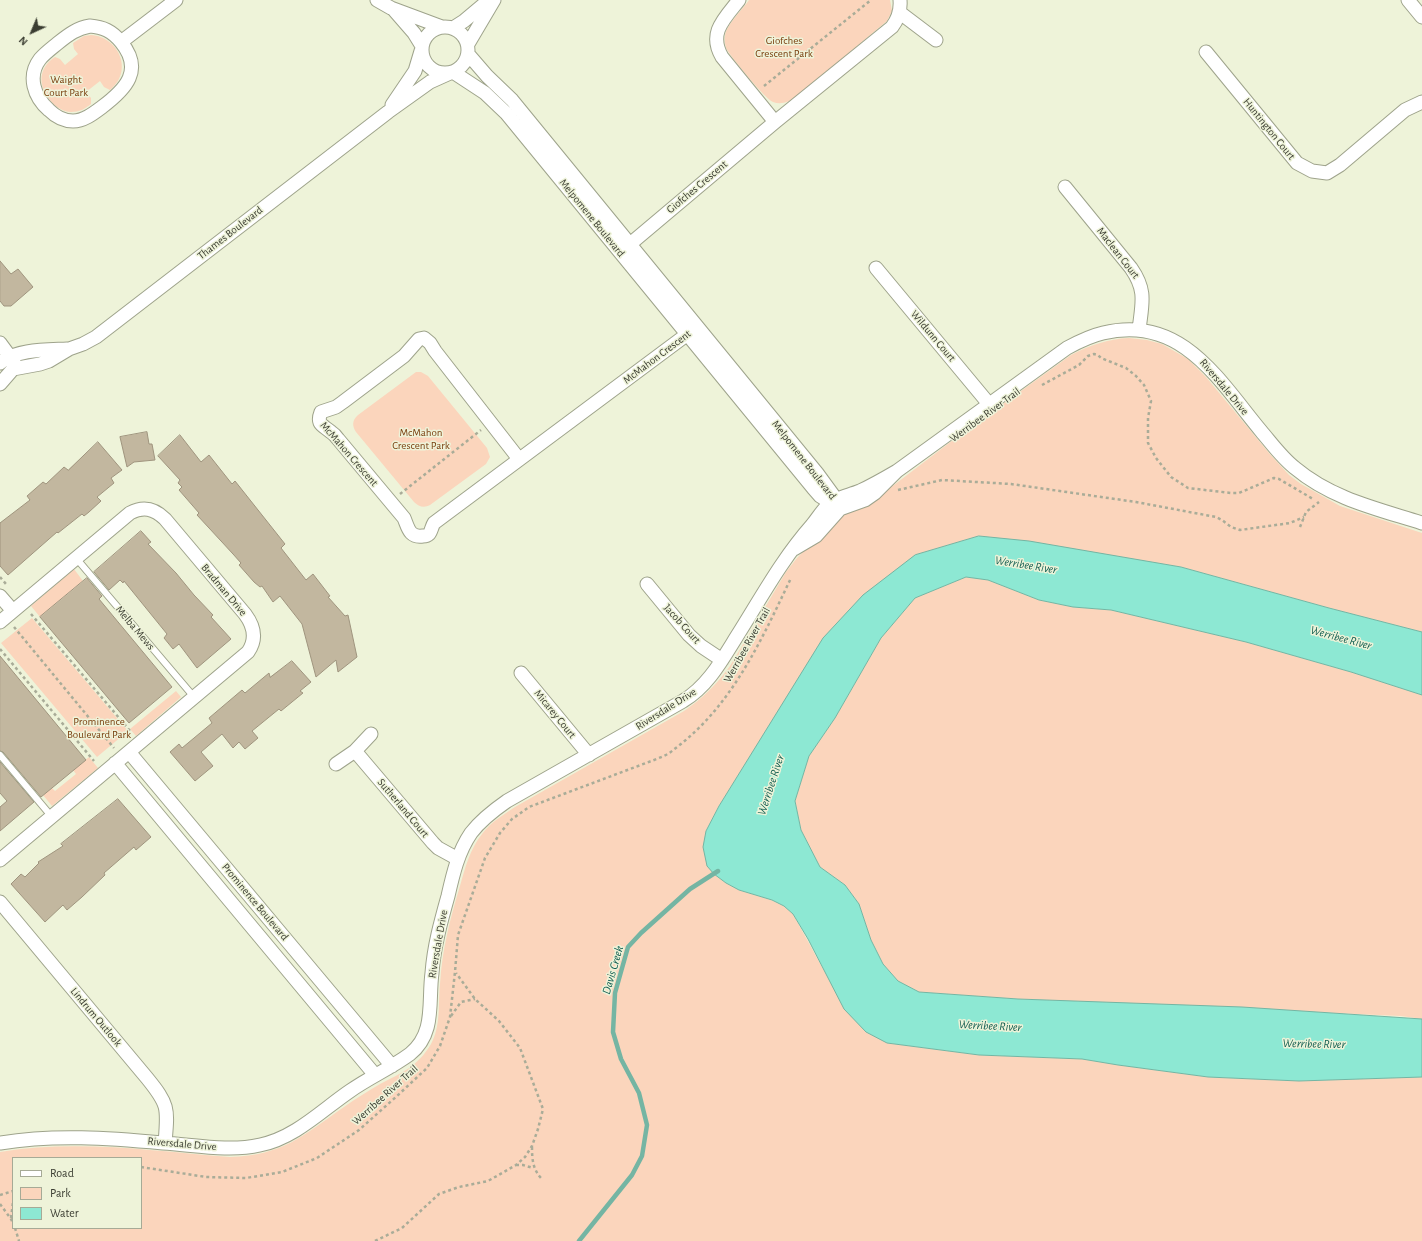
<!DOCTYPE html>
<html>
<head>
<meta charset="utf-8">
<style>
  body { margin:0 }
  #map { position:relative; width:1422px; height:1241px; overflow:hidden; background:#eef3d9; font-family:"Alegreya Sans",sans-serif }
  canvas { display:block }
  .legend { position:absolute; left:12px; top:1157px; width:130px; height:72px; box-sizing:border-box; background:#eef3d9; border:1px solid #a6aa96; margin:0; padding:5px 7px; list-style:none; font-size:12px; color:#3b3d32 }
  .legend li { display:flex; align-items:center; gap:8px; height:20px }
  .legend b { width:20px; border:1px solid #a6aa96 }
  .north { position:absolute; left:12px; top:12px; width:40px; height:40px; -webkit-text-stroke:3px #eef3d9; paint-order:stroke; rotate:224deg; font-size:11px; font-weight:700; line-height:16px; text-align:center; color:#3b3d32 }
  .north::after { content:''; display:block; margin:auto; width:14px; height:18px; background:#3b3d32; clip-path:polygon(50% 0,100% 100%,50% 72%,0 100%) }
</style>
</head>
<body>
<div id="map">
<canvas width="1422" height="1241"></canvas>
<ul class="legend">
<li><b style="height:5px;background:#fff"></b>Road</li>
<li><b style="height:11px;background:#fbd5bc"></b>Park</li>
<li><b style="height:11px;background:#8de8d3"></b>Water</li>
</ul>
<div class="north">N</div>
</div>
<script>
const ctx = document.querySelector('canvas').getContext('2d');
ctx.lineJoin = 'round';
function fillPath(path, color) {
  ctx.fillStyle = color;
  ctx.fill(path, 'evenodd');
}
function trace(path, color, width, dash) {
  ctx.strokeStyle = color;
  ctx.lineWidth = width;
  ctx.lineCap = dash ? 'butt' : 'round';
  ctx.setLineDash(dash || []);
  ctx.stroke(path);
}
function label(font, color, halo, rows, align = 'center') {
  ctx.font = font + ' "Alegreya Sans",sans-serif';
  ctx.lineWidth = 3;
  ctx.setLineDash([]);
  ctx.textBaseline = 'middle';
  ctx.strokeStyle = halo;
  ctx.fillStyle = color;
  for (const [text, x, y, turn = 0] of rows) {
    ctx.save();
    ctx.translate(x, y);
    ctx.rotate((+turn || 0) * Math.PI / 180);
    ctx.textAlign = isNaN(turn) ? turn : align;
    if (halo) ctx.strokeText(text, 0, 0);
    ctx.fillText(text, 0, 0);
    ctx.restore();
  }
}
fillPath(new Path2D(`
  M749,0H890L892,11L887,21L796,97C789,102 781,105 773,102C765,99 730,56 726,48C725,44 724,39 725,36C726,25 743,9 749,0Z
  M91,35C119,37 134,71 110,90L104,87L100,81L86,92L91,98V104C85,109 79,112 71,112C55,112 38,90 42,74C44,66 49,61 55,57L60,59L65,65L78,54L74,49L73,43L84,36Z
  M1129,338L1147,340L1162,344L1188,359L1206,377L1269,453L1289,475L1301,484L1340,506L1422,533V632L1329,608L1181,567L979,536L750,757L719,806L706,831L714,874L726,883L739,890L771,900L784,906L793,914L822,967L887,1043L979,1055L1082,1059L1118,1065L1208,1077L1299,1081L1422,1077V1241H0V1152C76,1139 154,1151 230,1157C284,1155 302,1136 344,1107C355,1099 368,1091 380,1084C402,1073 418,1066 431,1044C441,1026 438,1004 440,984C442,950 450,919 460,886C465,868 470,849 482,834C491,822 503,815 515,807L684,711C702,699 717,684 730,666L786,572L797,558L837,517L873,501L953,440L1071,355C1090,345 1108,339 1129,338ZM13,1158H141V1228H13Z
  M416,372H421L428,376L487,448L490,457L486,464L430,505C424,508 419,507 414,502L356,432C352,426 352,420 358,415Z
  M74,569L83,581L40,617L31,606Z
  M966,577L988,580L1039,600L1073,607L1111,610L1246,642L1351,672L1422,695V1019L1401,1016L1018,999L919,992L898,981L883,964L871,940L859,904L845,885L820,867L801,830L795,801L809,756L835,718L881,638L915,598Z
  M32,618L128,731L97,757L1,643Z
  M176,691L181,697L136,736L130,729Z
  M89,757L98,768L52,806L43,795L52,788L55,791L76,774L73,770Z`), '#fbd5bc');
const water = new Path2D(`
  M979,536L1029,541L1181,567L1329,608L1422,632V695L1351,672L1246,642L1111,610L1073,607L1039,600L988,580L966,577L915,598L881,638L835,718L809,756L795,801L801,830L820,867L845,885L859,904L871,940L883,964L898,981L919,992L1018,999L1242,1007L1422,1019V1077L1299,1081L1208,1077L1118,1065L1082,1059L979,1055L887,1043L866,1032L844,1009L808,939L793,914L784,906L772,900L739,890L726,883L714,874L707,866L703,847L706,831L719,806L823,638L863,595L915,555Z`);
fillPath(water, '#8de8d3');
trace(water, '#74b5a3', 1);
trace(new Path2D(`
  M579,1241L632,1175L642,1156L647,1125L639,1093L621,1059L613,1032L615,993L628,947L641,933L690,889L718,871`), '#74b5a3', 4.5);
const building = new Path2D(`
  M0,261L11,274L18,269L33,287L11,306H4L0,301Z
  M147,432L149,444H152L155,460L134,462L127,467L120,437Z
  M180,435L201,462L209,455L232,484L235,481L285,544L281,548L306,580L313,574L330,596L328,597L345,616L348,615L357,657L338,672L336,660L316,677L302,624L280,596L273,602L262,586L260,587L254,582L239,565L241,563L233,554L197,515L199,513L179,490L182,487L178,483L180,480L158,456Z
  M98,442L122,470L111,478L114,483L97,497L101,501L89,512L84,516L82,514L58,533L57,532L8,575L0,566V523L30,500L27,496L43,482L46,484L64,467L68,470Z
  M141,531L151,542L148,544L176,573L194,595L213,615L211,617L231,639L197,668L179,644L173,649L164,638L167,634L124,581L123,583L120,580L109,590L94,572Z
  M87,578L102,596L99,599L172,687L129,723L40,617Z
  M0,656L86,760L41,797L3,752L0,751Z
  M292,661L311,682L300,691L303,693L281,711L279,709L252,731L258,738L245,749L239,742L233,748L222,734L201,752L213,766L195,781L170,752L179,744L182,748L212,723L209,718L242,690L245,693L269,673L270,677Z
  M0,762L34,802L0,831V807L7,801L0,793Z
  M118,799L151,837L136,850L134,847L104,873L105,875L82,897L67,910L63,905L45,922L11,884L21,874L25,877L39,863L38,862L63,846L61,844Z`);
fillPath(building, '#c2b79f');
trace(building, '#9f947e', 1);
const service = new Path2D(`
  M76,558L194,697
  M0,755L52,817`);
const minor = new Path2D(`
  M377,0L391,8L442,27
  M739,0C724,19 708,33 722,57L775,122
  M1408,0L1422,17
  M394,10L414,33L422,46
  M899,12L936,40
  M90,26C103,27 112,31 121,42C144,70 126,89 102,107C94,113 84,121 73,121C64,121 55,116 49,110C34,97 27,76 40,59C45,53 52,48 58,43C68,35 77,28 90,26Z
  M422 50a23 23 0 1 1 46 0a23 23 0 1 1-46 0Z
  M453,28L464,21L489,0
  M121,42L176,0
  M468,44L494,0
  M1206,52L1297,163L1312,171L1327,173L1340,165L1405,110L1422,102
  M468,54L487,76L512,100L817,473L836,499L839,507
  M453,72L485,93L506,113L813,488L820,496L837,507
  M392,105L415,71L421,51
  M1065,187L1131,268C1147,291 1142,303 1139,330
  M623,250L775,122L892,27C898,19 901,11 900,0
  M876,268L989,404
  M0,343L14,362
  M0,363C16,349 47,350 67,349
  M0,384L13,369L40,364L49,361L69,349L83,344L96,337L388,112L430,82L450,73
  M519,459L435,351L430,343L424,338L419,339L404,356L343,402L336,407L321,412C316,425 323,425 331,432C334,434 336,436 338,439L404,518C408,527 409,538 423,536C425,536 427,536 429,534C431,532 432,526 434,523L697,327
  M794,549L816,536L840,509L865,500L875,493L897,471L1067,348C1078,342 1090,336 1103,333C1181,314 1218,379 1261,431C1272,444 1282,458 1295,468C1332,499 1378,509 1422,523
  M647,584L689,635L701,646L722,660
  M0,596L13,611
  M0,622L130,513C143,506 154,508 165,519L245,614C254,626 257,639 248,652L0,860
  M521,673L589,755
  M355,751L433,843L438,848L458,859
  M129,752L392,1066
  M115,763L375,1075
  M336,764L355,751L371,734
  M0,902L147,1078C169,1105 168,1108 165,1143
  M0,1143C54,1134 109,1138 163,1143C195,1145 229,1152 260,1145C295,1138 322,1110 350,1091C370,1077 391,1068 410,1054C436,1033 428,1002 432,973C434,946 441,921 448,896C453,874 458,852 471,833C481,820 494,810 507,801L683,701C708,686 722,660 737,636C761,598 782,559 812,525C817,519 821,512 827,506C836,497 848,496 860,491C873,485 885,478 897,471`);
trace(service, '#9ea38b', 8);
trace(minor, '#9ea38b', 15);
trace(new Path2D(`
  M764,86L871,0
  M1042,385L1079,365L1088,356L1094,354L1098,355L1101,358L1126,368L1136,376L1144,385L1151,401L1148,418V443L1156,458L1171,477L1188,488L1231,493H1239L1274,478L1279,479L1313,499
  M898,490L942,480L1011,484L1136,502L1216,517L1222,520L1231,527L1240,530L1290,523L1304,517
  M400,494L481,430
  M1300,527L1306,512L1319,502
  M0,577L6,584
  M31,614L131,732
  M14,627L114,748
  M0,649L94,761
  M451,1016L461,1002L475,999
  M532,1147C532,1160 533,1170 542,1179
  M516,1165H523L533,1168
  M141,1167L206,1177L246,1178L282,1172L317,1158L359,1130L397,1096L427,1068L440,1046L450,1017L455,972L458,935L485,858L500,833L512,819L529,807L654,760C661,757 668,755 673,750C731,708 761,641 791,578
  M0,1195L13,1191
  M0,1204L11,1219L13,1223
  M11,1218L13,1202
  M15,1228L19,1241
  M375,1241L402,1228L439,1194L459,1187L488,1181L516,1165L525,1157L532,1146L538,1129L543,1109L520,1048L499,1021L475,999L456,973`), '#a9ac98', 2.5, [3, 3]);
trace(service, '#fff', 6);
trace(minor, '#fff', 13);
label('11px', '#7a4010', '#eef3d9', [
  ["Giofches",784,41],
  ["Crescent Park",784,54],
  ["Waight",66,80],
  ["Court Park",66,93],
  ["McMahon",421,433],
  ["Crescent Park",421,446],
  ["Prominence",99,722],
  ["Boulevard Park",99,735]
]);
label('11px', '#3b3d32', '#eef3d9', [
  ["Huntington Court",1269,129,51],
  ["Giofches Crescent",697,187,-40],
  ["Melpomene Boulevard",592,218,51],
  ["Thames Boulevard",230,233,-38],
  ["Maclean Court",1118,253,52],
  ["Wildunn Court",933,336,50],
  ["McMahon Crescent",657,357,-37],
  ["Riversdale Drive",1224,387,50],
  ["Werribee River Trail",985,415,-36],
  ["McMahon Crescent",349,454,49],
  ["Melpomene Boulevard",804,460,52],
  ["Bradman Drive",224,590,50],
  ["Jacob Court",682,624,48],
  ["Melba Mews",135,628,50],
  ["Werribee River Trail",747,645,-61],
  ["Riversdale Drive",666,709,-32],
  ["Micarey Court",555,714,51],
  ["Sutherland Court",403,808,50],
  ["Prominence Boulevard",255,902,50],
  ["Riversdale Drive",438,944,-80],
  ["Lindrum Outlook",96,1017,50],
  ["Werribee River Trail",385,1095,-42],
  ["Riversdale Drive",182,1144,5]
]);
label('italic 12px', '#115d50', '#eef3d9', [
  ["Werribee River",1026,565,9],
  ["Werribee River",1341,638,15],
  ["Werribee River",771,785,-72],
  ["Davis Creek",613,970,-74],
  ["Werribee River",990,1026,3],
  ["Werribee River",1314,1044,1]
]);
</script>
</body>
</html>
